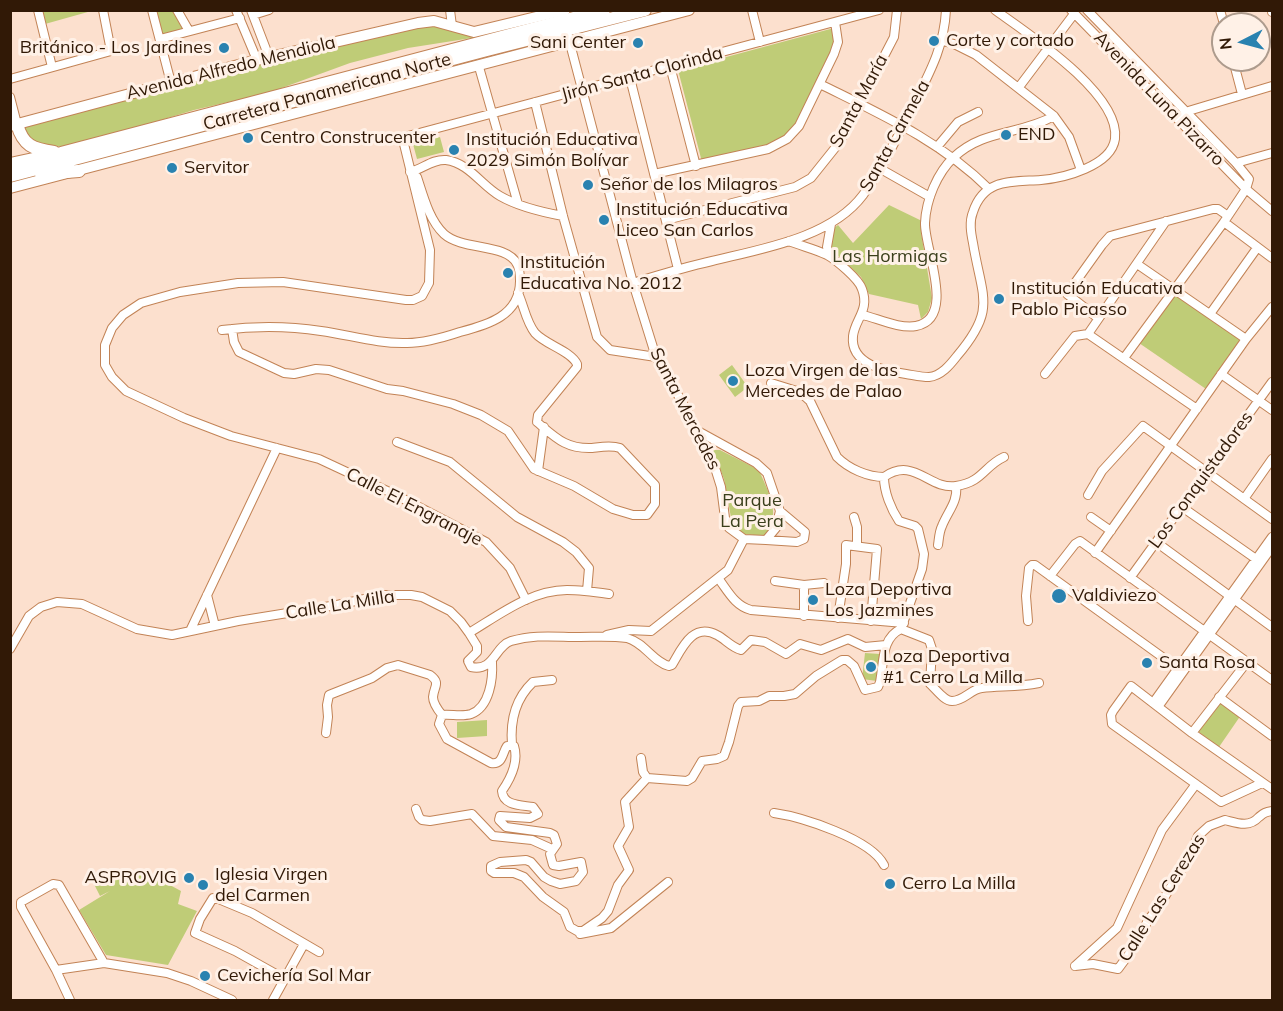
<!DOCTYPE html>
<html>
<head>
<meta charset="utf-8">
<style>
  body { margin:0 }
  #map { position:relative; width:1283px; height:1011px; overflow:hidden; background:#fce0ce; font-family:Mulish,sans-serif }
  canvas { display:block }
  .frame { position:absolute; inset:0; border:12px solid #311906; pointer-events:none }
  .north { position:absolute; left:1211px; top:12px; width:60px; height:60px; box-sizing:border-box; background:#fff1e7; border:2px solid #ad9b8d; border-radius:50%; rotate:264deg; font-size:16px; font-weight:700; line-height:24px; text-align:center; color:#311906 }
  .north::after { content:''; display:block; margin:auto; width:21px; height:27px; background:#2982b0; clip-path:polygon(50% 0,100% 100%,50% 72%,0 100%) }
</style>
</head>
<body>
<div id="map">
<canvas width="1283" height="1011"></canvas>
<div class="frame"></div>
<div class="north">N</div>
</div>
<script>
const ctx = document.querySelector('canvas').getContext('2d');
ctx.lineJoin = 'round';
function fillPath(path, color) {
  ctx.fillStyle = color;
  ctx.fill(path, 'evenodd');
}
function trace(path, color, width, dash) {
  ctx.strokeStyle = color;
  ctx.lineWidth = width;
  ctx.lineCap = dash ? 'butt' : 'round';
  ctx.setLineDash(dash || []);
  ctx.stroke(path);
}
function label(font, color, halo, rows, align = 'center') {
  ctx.font = font + ' Mulish,sans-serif';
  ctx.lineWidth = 6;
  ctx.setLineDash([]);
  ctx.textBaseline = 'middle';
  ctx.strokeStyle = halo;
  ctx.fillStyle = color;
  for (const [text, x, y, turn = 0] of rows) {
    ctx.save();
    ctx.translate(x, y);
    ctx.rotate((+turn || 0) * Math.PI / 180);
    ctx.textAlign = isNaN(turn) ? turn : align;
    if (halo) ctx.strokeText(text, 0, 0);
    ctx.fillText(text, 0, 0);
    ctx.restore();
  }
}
fillPath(new Path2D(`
  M95,10L45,24L42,11Z
  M155,11H173L185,25L184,29L163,35Z
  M435,25L478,37L408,48L350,63L268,93L194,110L79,145L52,147L28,141L25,128L27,125L394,29Z
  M834,28L835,43L797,125L780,142L702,162L678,70Z
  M440,137L444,152L417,159L413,144Z
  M889,205L922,221L921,232L932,298L928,312L921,319L918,305L869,294L861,277L833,251L830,244L834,228L838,225L853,243Z
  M1175,292L1241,340L1206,389L1139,343Z
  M732,365L748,387L735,397L719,375Z
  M713,450H720L759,470C768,492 783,515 764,536L743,534L732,523L724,479Z
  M865,653L880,654L877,681L862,679Z
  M1219,700L1241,715L1219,747L1196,730Z
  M487,720V736L457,738V722Z
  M118,870L125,883L138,875L155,877L181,891L178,904L197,911L168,965L106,955L79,910L110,891L100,896L94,884Z`), '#bfcc77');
const minor = new Path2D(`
  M38,10L52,67
  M152,10L171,83
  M177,10L189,31
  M236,10L257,60
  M251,10L269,57
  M450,10L452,26
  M752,10L760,42
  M1071,10L1246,189L1272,211
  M1087,10L1236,163L1249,179L1246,189L1224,222L1124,358
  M1220,10L1224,24
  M1272,10V12
  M253,15L269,10
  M568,36L633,283L656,357L686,409L716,471L721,487L725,518L729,528L744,539L766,540L776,528L780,511L767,473L756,463L696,430
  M160,39L240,18
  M943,41L954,44L976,55L1054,116L1069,137L1081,170
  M1233,60L1242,94
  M670,66L696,166
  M479,67L518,204
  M630,78L678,269
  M10,79L111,51L103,10
  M820,84C880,114 941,141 989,189
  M1019,87L1074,14
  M10,97L17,124
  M535,102L563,216L597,337L610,350L656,357
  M1182,115L1185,112L1272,86
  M937,147L958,122L978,112
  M1236,163L1272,153
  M879,168L930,197
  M410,172C423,169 432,159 446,160C469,163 481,185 500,196C519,207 541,212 563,216
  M654,174L768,149L787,139L799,126L834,54L838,42L835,22
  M666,220L795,187L811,178L839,143L894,37L897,10
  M1224,222L1272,258
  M789,241C801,246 815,249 827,255C836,260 859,279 862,289C870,310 855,319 853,336C850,365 886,371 906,374C913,375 921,377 929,377C941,376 950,365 957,356C997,309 982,298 973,243C971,233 969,222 973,212C984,178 1012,182 1041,180C1064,178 1111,166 1115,139C1121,94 1027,33 995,10
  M829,256L827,247L831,224
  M1137,264L1246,339
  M633,283C659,275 685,267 712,261C761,249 831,238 863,195C881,170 896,140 910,112C927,77 944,50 946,10
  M1210,314L1257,248
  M863,315C879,319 900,329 916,326C957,318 924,248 925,223C926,200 937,173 954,157C984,129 1020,135 1054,116
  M1098,318L1067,294L1102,245L1110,236L1213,209H1218L1228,216
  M232,329L234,342L239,352L284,373L294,374L316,369L329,370L387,389L403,391L453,404L481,415L508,431L534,469L574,486L613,509L633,515H647L655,504V485L620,448C611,445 601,447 592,448C566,449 556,438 537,422L538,415L577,367V364C571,351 546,345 535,333C526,322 524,306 518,293
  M222,330C255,326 288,326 321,331C350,335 378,344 407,343C425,343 442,338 460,332C487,325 520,316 520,281C520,275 520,269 517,264C507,243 463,251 444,234C429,220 423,195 417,177
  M1088,334L1166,221
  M1088,334L1197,409
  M1045,374L1075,336L1088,334
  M1221,374L1272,410
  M771,383L800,392L810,401L837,457C849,469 868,477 884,477
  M397,442L450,462L517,517L563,542L576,552L589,568L587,591
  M538,471L544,427
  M1088,495L1102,471L1143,426L1272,519
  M1244,499L1272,459
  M1182,507L1256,559
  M854,517L857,527V546
  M1091,517L1111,531
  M766,540L797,542L804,539L805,532L780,511
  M1156,542L1272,627
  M938,545C939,539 939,532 942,526C948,511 958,502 956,486
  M1095,553L1246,339L1272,307
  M1050,576L1075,544L1080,541L1272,680
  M718,578C728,591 735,606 751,610L904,623
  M1130,578L1272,382
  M775,581L804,585
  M207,595L215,626
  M526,600L510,568L486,542L396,495L319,459L231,436L184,418L126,391L112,377L105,365V345L112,328L123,315L141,303L180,292L238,283L283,282L406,300H413L422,296L429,283L430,250L404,144V139L408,136L879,10
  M804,616V585L824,583
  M838,618L846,564V545L877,549L871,621
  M1028,621L1026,596L1029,568L1032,565H1035L1183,672
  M901,629L922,569L924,554L918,529L915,526L899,521C891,509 884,492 884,477C914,456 929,490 956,486C983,482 984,466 1004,457
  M190,631L277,448
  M469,633C499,615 531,590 567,590C581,590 595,592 609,594
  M607,635L629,630L651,631L728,570L744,539
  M10,649L29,616L41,607L57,602L82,604L137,629L172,635L238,621L337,605L383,595H411L422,597L450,611L461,622L469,633L477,646V652L468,661L471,667C494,672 495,646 511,641C535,634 556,637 580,637C596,637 612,636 627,638C645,643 653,662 669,666L672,665C682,648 693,622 717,635C725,639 731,647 741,650L751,640L765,642L786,654L800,644L821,650L848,639L865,647L886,645
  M1219,697L1272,736
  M1153,703L1272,537
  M1158,707L1272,547
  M442,715L439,724L447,739L491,763C503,765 502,753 507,746H514C519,762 511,778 502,791C503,806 521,805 533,807L538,814L530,818L500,816L499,820L506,827L550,833L554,835L557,844L550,854L553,865L559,866L581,862L583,872L576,881L560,884L551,881L544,877L531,862L526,860L500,862L491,866V871L494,873H514L524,877L543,897L564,912L570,927L577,931H583L602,918L608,911L618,885L629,870L618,846L629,827L625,802L647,778L687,781L692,778L702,761L717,759L724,756L729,742L738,706L741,702L759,701L769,696H784L795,694L816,676L842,660H847L854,666L865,690L878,687L880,682C884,663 881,638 901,629L929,640L932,649L930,684C936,689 944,701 952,701C964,701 971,689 982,688C1001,686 1019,687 1039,683
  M442,715C451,714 462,717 471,714C490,707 493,678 492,662
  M326,733L328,717L327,705L329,695L372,678L387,668L398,665L430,675C441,683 434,686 433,697C433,703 438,710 442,715
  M1192,733L1247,662
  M512,745C510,721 515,699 533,682L552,680
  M641,758L643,772L647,778
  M1262,783L1221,802L1112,724L1111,715L1113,711L1131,686L1192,733L1272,789
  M416,809L419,817L422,820L430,821L472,814L493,836L532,840L552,849
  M774,813C802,817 871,839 884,865
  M580,934L611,928L668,882
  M1075,966L1093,964L1118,969L1138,942L1148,920L1158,908L1189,857L1198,836L1209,826L1225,820C1237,823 1249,828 1259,817C1264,813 1265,812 1272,811
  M1075,966L1117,928L1162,830L1196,784
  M56,970L104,963L167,973L191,981L232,1000
  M285,979L235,951L195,933L200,919L213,898H216L252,913L319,952
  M70,1000L56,970L21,907V902L53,884L59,885L104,963
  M273,1000L304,944`);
const major = new Path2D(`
  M10,126L257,60L418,23L434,21L474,32L565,10
  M10,188L689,10`);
const highway = new Path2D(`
  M17,124C23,146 33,149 54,152
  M10,164L61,153L604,10
  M41,174L79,171
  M10,176L487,50L645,10`);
trace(minor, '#c28356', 10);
trace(major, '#c28356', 12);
trace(highway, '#c28356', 14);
trace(minor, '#fff', 8);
trace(major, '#fff', 10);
trace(highway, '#fff', 12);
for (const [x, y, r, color] of [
  [934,41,6,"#2982b0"],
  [638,43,6,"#2982b0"],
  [224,48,6,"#2982b0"],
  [1006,135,6,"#2982b0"],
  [248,138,6,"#2982b0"],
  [454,150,6,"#2982b0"],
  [172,168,6,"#2982b0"],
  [588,185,6,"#2982b0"],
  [604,220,6,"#2982b0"],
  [508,273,6,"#2982b0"],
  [999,299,6,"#2982b0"],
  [733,381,6,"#2982b0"],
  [1059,596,8,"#2982b0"],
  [813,600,6,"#2982b0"],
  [1147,663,6,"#2982b0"],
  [871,667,6,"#2982b0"],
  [189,878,6,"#2982b0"],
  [890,884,6,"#2982b0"],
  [203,885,6,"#2982b0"],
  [205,976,6,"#2982b0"]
]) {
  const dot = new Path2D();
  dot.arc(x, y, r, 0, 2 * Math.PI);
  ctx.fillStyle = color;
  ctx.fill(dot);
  trace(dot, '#fff1e7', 2);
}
label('18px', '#311906', '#fff1e7', [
  ["Corte y cortado",946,41],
  ["Sani Center",626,43,"right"],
  ["Británico - Los Jardines",212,48,"right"],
  ["END",1018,135],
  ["Centro Construcenter",260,138],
  ["Institución Educativa",466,140],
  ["2029 Simón Bolívar",466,161],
  ["Servitor",184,168],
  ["Señor de los Milagros",600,185],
  ["Institución Educativa",616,210],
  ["Liceo San Carlos",616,231],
  ["Institución",520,263],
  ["Educativa No. 2012",520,284],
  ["Institución Educativa",1011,289],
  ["Pablo Picasso",1011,310],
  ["Loza Virgen de las",745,371],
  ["Mercedes de Palao",745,392],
  ["Loza Deportiva",825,590],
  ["Los Jazmines",825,611],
  ["Valdiviezo",1072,596],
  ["Loza Deportiva",883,657],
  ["#1 Cerro La Milla",883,678],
  ["Santa Rosa",1159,663],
  ["Iglesia Virgen",215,875],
  ["del Carmen",215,896],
  ["ASPROVIG",177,878,"right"],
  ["Cerro La Milla",902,884],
  ["Cevichería Sol Mar",217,976]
], 'left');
label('18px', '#311906', '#fff1e7', [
  ["Avenida Alfredo Mendiola",231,68,-14],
  ["Jirón Santa Clorinda",642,74,-15],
  ["Carretera Panamericana Norte",327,92,-15],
  ["Avenida Luna Pizarro",1159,99,46],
  ["Santa María",859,101,-62],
  ["Santa Carmela",895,136,-61],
  ["Santa Mercedes",685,409,63],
  ["Los Conquistadores",1201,480,-54],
  ["Calle El Engranaje",414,507,27],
  ["Calle La Milla",340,605,-9],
  ["Calle Las Cerezas",1162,898,-58]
]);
label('18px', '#3a3f1b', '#fff1e7', [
  ["Las Hormigas",890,257],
  ["Parque",752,501],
  ["La Pera",752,522]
]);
</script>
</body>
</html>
